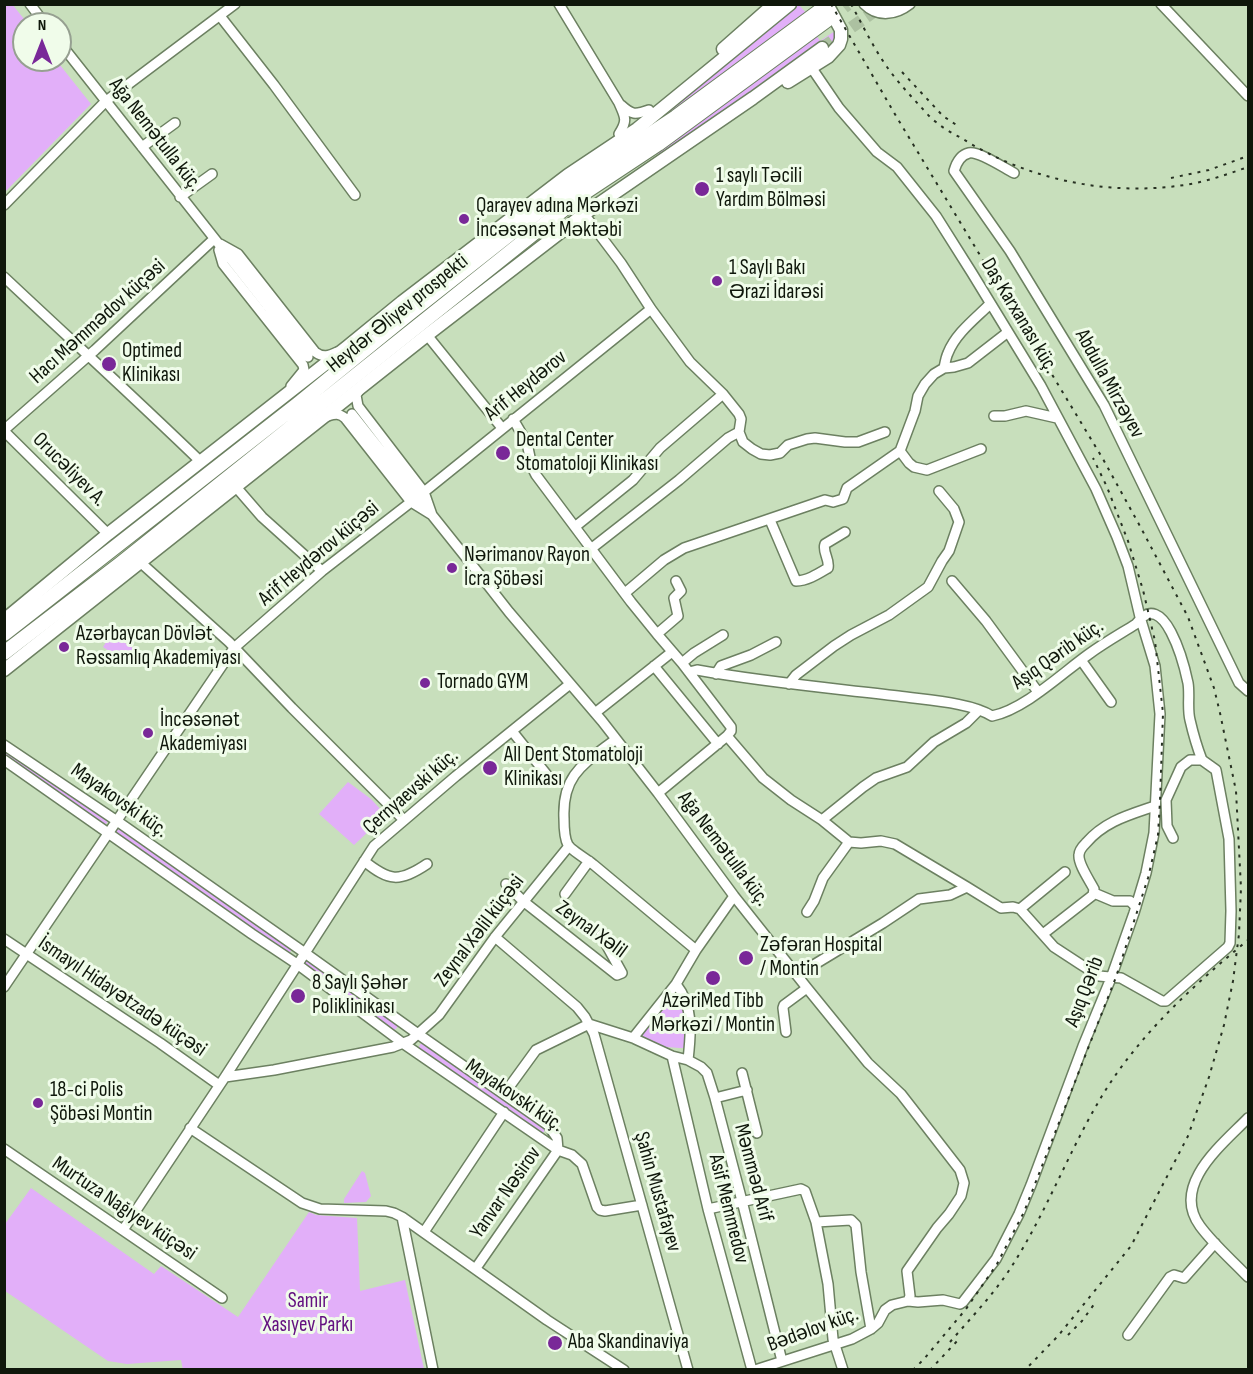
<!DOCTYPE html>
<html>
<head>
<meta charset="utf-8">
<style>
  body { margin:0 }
  #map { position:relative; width:1253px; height:1374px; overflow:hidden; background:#c8dfbc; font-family:"Sofia Sans Condensed",sans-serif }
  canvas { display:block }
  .frame { position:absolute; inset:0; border:6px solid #0f170b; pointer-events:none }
  .north { position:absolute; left:12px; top:12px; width:60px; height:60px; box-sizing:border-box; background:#f0fcea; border:2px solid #96a091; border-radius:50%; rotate:0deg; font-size:16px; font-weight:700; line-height:24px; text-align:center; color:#0f170b }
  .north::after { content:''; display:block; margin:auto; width:21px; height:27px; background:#792898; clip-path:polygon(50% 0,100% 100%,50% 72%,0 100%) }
</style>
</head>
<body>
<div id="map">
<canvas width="1253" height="1374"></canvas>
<div class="frame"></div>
<div class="north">N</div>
</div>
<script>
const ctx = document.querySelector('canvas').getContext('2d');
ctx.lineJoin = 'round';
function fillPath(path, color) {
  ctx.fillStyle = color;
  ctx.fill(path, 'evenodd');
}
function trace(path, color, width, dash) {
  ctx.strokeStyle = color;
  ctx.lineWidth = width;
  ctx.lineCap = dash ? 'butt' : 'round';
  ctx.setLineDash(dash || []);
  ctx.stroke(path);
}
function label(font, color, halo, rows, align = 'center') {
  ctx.font = font + ' "Sofia Sans Condensed",sans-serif';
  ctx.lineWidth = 6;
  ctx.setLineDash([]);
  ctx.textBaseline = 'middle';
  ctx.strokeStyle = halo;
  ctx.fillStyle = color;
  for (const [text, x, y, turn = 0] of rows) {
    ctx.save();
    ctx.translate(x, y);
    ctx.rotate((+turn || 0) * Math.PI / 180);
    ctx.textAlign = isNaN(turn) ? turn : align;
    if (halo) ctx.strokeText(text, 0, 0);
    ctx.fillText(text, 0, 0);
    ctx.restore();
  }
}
fillPath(new Path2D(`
  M12,4L28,24H24V60H56L91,104L5,192L4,5Z
  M795,5H802L800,6L807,14L642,134L641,132Z
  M835,31L833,43L825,51L820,44L659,155L656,152L816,35L820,41Z
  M111,634L136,650L127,663L103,647Z
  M4,749L109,819L105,826L5,757Z
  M348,782L371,799L382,811V819L354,845L319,814Z
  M120,827L292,949L288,955L115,833Z
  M305,957L399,1025L394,1031L301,963Z
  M672,994L681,995L688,1032L686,1048C670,1048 649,1047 640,1032Z
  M422,1042L546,1129L542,1134L418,1048Z
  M362,1171L365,1173L371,1196L366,1202L344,1203V1199Z
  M31,1188L154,1274L161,1266L238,1317L309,1212L316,1215L357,1218L360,1291L405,1280L424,1369L183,1370L181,1360L127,1364L108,1361L5,1291V1224Z`), '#e2aff9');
trace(new Path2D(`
  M822,48L882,6`), '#acc1a1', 12, [12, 6]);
trace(new Path2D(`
  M827,20L847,4`), '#acc1a1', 14, [14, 7]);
const minor = new Path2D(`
  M30,4L45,24
  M559,4L619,103C625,117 628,120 619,134
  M864,4C878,18 896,15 910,4
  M1161,4L1248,96
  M220,16L274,85L355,195
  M60,43L308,357
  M621,105C632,115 635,115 649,110
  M142,147L175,123
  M1014,173C1004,168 979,151 969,153C960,155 956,164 954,171L1010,251L1104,405L1239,683L1248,691
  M180,197L212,174
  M4,205L106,101L235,4
  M584,214L621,263L651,309L690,362L723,394L739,414L741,419L739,432L743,442L752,449L761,454L770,455L780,453L788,445L807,439L815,438L845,442H858L885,432
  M220,244L238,254L315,352C323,358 329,356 337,352
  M219,250L223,264L303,365L304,370L291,386
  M4,277C70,339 136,399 201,462
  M427,335L502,428
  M944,368L954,367L968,363L1008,332
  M360,389L356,395L358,406L424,492L432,515L480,575L509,612L602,721L658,793L734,896L807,988L868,1063L901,1094L960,1170L964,1183L961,1196L949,1214L937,1228L907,1271L910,1296L908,1301
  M352,414L427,509
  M328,416C335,414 339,413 345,418L411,502L432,515
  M994,416H1005L1026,411L1057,418
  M513,419L527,443L532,467L536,475L631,602L657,634L682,663L731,727V731L727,736L658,793
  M4,430L95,350L214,239
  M4,431L108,534
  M900,451L915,411L918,396L925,384L934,374L944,368C945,363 946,357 948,353C956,333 975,319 990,304
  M236,487L262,517L322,571
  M424,492L651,309
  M770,520L796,581C807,581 818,574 828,568C830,559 822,552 825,544L845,532
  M576,526L633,480L660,448L723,394
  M592,548L679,480L728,438L739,432
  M140,562L229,642L292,708L404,820
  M952,581L986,621L1038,692
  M625,593L664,560L684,548L825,500L833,502L843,499L847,488L900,451L909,463L914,467L927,470L981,449
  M657,634L678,616L674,598L681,591L676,581
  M1081,660L1111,702
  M682,663L694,653L723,635
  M654,666L718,744
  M689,672L697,670C763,682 831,688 898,696C924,700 970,702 992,716C1025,709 1061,674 1089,654C1104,643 1120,634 1136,624C1164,586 1184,664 1188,683C1190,695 1187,708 1190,720C1193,733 1197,747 1202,760
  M716,674L721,666L751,655L776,642
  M789,684L796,675L834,646L851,635L889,615L928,587L942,561L949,551L959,522L954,509L939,491
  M595,713L672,652
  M512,731L547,775
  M727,736L763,778L791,800L822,820L849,842L861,843L881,841L895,844L967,887L1001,908L1013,907L1020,909L1054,947L1080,964L1099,976L1121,978L1162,1001H1166L1228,947L1230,943L1231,911L1229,839L1216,770L1202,760H1190L1181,767L1166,800L1167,826L1173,838
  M616,739C585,763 562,774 564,818C564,826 564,838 568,845C571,850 588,860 594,865C628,893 662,922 696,950
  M4,745L117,821L305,953L418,1034L548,1125L557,1138L558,1150
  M4,760L252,934L297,964L404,1044L558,1150L572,1155L582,1164L597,1207L600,1210L605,1211L642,1205
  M822,820L863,787L876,778L907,767L934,742L966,723L979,710
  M364,861C389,881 399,883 427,864
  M506,884L523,901L617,975L622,973L601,935
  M1094,893L1113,901H1130L1136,907
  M565,894L589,861
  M1020,909L1065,872
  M807,912L814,901L823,878L849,842
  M1043,934L1093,895L1094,889C1090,881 1078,864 1079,855C1079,850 1083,846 1086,843C1105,821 1129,815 1155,806
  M495,937L577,1007L585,1017L594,1034L688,1370
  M4,939L160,1043L219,1085
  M797,975L883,923L919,899L950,895L967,887
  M676,984C694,1007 691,1033 688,1060
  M4,987L234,648L322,571L411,502
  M589,1024L633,1038L672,1056L688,1060L701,1067L707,1073L715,1098L742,1201L782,1361
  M786,1032L783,1008L784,1005L807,988
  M633,1038L676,984L696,950L734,896
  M672,1056L708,1209L752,1370
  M742,1073L757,1133
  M225,1077L274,1070L393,1047L411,1040L439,1015L495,937L569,846
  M504,1094L536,1050L589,1024
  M715,1098L747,1090
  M1248,1118C1223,1144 1170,1185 1200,1226C1214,1245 1232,1260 1248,1277
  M190,1128L302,1203L320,1209L386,1211L394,1213L402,1217L547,1320L624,1370
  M4,1149L222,1298
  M708,1209L801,1189L805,1191L816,1222L828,1284L833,1339L843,1370
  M402,1217L433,1370
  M816,1222L851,1220L856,1225L861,1272L871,1329
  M123,1230L225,1077L374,846L456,776L570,684
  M424,1232L504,1112
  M476,1268L558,1150
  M1128,1335L1170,1277L1174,1275L1184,1278L1215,1243
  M755,1370L852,1339L871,1329L878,1323L885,1310L892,1305L908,1301L918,1302L943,1300L960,1304L963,1302L996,1259L1019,1214L1031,1185L1083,1046L1111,978L1134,913L1146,873L1154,833L1160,714L1155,666L1140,617L1128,566L1117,537L1096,489L1041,386L972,273L936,216L897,167L877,152L839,108L811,67`);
const major = new Path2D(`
  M873,4L883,8L899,4
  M723,49L774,4
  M788,82L828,57L839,45L841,39V30L827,4
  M4,620L108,534L347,347L402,302L568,175L637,129L790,4
  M4,670L427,335L584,214L753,98L822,48`);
const highway = new Path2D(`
  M4,634L298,404L411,312L563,192L676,117L821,10
  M4,653L120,564L584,193L658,144L827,20`);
trace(minor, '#6c8061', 12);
trace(major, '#6c8061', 15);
trace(highway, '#6c8061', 16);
trace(minor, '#fff', 9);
trace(major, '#fff', 12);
trace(highway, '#fff', 14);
trace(new Path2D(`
  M831,4L896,116L1103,459L1141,528L1188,617L1214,688L1220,713L1236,791L1241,888L1239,934L1233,981L1224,1025L1209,1077L1188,1136L1131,1246L1058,1336L1025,1370
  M851,4C862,24 872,45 885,64C895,79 908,93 920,106C925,111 930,118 936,122C944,129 954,134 963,139C1031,182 1117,198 1196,183C1214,179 1231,173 1248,167
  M902,72L943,116L958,126
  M1171,178L1209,170L1248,156
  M1068,1335L1082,1321L1095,1303
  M950,1342C970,1319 991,1297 1008,1272C1046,1215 1069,1149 1105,1091C1142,1032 1195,984 1248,940
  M913,1370L924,1359L966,1309L997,1264L1024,1212L1116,977L1148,878L1158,835L1160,801L1163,713L1155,641L1143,590L1128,541L1107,487L1093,458
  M930,1370L959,1339`), '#273122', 2, [3, 6]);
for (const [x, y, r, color] of [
  [702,189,8,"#792898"],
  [464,219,6,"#792898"],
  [717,281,6,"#792898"],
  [109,364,8,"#792898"],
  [503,453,8,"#792898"],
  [452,568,6,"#792898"],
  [64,647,6,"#792898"],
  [425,683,6,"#792898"],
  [148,733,6,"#792898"],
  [490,768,8,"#792898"],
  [746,958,8,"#792898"],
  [713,978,8,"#792898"],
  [298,996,8,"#792898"],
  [38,1103,6,"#792898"],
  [555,1343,8,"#792898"]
]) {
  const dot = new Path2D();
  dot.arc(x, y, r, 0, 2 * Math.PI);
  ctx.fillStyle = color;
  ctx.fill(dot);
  trace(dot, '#f0fcea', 2);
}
label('21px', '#0f170b', '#f0fcea', [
  ["Ağa Nemətulla küç.",155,135,52],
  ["Heydər Əliyev prospekti",398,314,-39],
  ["Daş Karxanası küç.",1019,316,59],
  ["Hacı Məmmədov küçəsi",98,322,-42],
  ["Abdulla Mirzəyev",1109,384,61],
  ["Arif Heydərov",526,386,-39],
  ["Orucəliyev A.",69,470,45],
  ["Arif Heydərov küçəsi",319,554,-40],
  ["Aşıq Qərib küç.",1058,655,-35],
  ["Çernyaevski küç.",411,792,-41],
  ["Mayakovski küç.",119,801,35],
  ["Ağa Nemətulla küç.",723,849,53],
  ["Zeynal Xəlil",591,930,36],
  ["Zeynal Xəlil küçəsi",480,931,-53],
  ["Aşıq Qərib",1085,992,-69],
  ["İsmayıl Hidayətzadə küçəsi",122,997,34],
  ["Mayakovski küç.",514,1096,34],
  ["Məmməd Arif",753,1173,75],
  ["Şahin Mustafayev",657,1192,74],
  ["Yanvar Nəsirov",506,1193,-55],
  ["Murtuza Nağıyev küçəsi",124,1209,34],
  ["Asif Memmedov",728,1209,76],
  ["Bədəlov küç.",813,1330,-20]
]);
label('21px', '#0f170b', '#f0fcea', [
  ["1 saylı Təcili",716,177],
  ["Yardım Bölməsi",716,201],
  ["Qarayev adına Mərkəzi",476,207],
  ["İncəsənət Məktəbi",476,231],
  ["1 Saylı Bakı",729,269],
  ["Ərazi İdarəsi",729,293],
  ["Optimed",122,352],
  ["Klinikası",122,376],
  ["Dental Center",516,441],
  ["Stomatoloji Klinikası",516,465],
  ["Nərimanov Rayon",464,556],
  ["İcra Şöbəsi",464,580],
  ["Azərbaycan Dövlət",76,635],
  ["Rəssamlıq Akademiyası",76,659],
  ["Tornado GYM",437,683],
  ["İncəsənət",160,721],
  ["Akademiyası",160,745],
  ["All Dent Stomatoloji",504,756],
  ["Klinikası",504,780],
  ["Zəfəran Hospital",760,946],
  ["/ Montin",760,970],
  ["8 Saylı Şəhər",312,984],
  ["Poliklinikası",312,1008],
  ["AzəriMed Tibb",713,1002,"center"],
  ["Mərkəzi / Montin",713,1026,"center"],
  ["18-ci Polis",50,1091],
  ["Şöbəsi Montin",50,1115],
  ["Aba Skandinaviya",568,1343]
], 'left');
label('21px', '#641281', '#f0fcea', [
  ["Samir",308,1302],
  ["Xasıyev Parkı",308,1326]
]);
</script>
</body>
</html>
